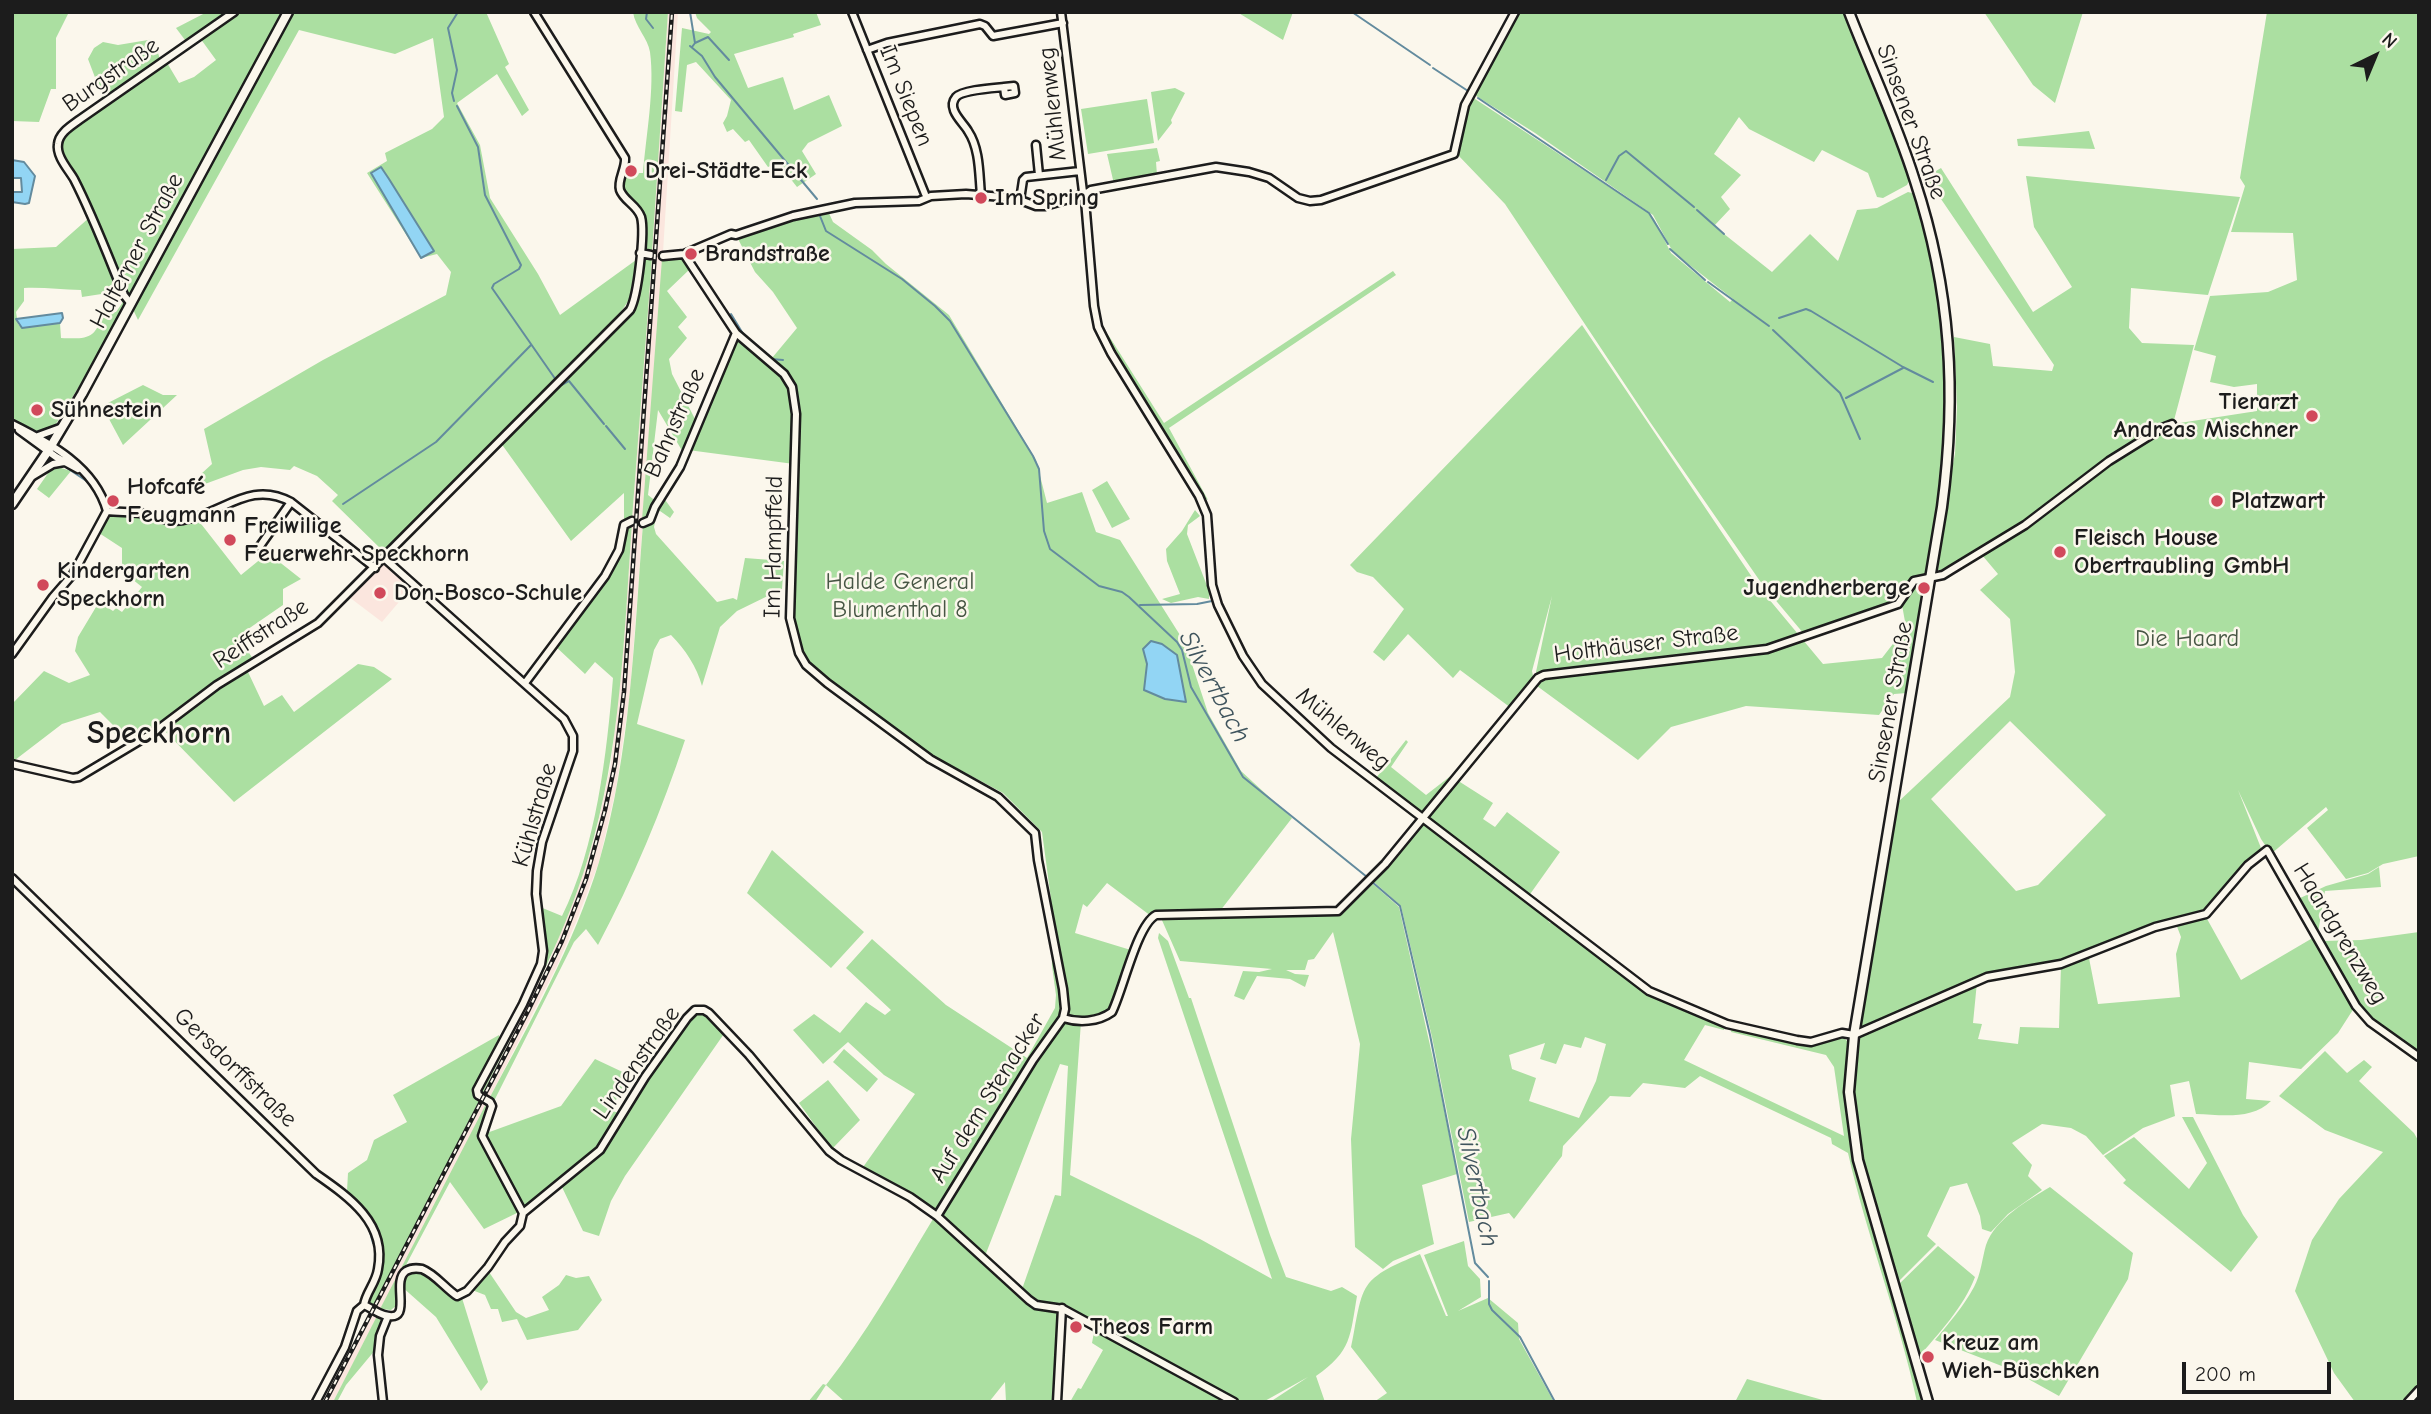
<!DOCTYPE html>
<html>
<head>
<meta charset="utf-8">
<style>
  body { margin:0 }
  #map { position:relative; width:2431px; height:1414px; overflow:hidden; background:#fbf7ec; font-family:"Comic Neue",sans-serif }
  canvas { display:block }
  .frame { position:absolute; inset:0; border:14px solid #1c1c1c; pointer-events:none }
  .north { position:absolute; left:2340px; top:21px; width:70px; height:70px; -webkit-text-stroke:5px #fbf7ec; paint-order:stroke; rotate:43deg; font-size:19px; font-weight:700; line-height:28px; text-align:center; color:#1c1c1c }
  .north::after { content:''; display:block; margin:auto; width:24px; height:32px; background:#1c1c1c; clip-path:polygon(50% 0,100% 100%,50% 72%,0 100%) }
  .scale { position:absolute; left:2182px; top:1362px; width:149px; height:32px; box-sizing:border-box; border:4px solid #1c1c1c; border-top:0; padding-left:9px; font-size:21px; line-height:24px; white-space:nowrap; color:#1c1c1c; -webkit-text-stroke:5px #fbf7ec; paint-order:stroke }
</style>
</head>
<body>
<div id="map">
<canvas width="2431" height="1414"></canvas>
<div class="frame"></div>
<div class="north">N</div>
<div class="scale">200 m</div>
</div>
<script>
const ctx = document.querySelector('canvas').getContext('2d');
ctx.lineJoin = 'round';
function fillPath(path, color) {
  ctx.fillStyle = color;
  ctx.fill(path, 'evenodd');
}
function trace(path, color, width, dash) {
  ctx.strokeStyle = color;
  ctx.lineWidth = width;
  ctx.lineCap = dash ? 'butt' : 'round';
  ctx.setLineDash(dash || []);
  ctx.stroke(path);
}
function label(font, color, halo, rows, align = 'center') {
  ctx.font = font + ' "Comic Neue",sans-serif';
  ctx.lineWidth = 5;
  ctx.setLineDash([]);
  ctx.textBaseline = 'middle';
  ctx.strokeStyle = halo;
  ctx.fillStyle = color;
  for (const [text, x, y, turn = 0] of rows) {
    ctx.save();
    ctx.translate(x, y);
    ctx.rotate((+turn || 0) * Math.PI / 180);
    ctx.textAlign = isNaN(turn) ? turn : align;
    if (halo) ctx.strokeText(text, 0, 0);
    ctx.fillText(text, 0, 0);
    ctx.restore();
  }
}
fillPath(new Path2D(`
  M668,12H678L661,284L630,693L616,789L599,862L576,922L556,968L489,1099L482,1095L548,964L574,899L596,833L611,764L624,637Z
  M384,565L410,589L382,622L349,597L380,566Z
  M480,1099L487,1102L481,1116L333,1402H323Z`), '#fbe6de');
fillPath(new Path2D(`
  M12,12H69L56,38V89H51L39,122L12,121Z
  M207,12H233L188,44L176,28Z
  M235,12H281L247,82L231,107L237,112L293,12H486L509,64L505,67L529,110L522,116L497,74L457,103L480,145L490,198L538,274L560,315L636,260C631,303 632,301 601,332L607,338L637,306L642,263L646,258H652L632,519L624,522V493L571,541L498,439L384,552L332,501L338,495L317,476L294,466L290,470L261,467L243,470L194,488L190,484L212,464L204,429L323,360L446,295L451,272L437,254L421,258L367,173L387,161L385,153L432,129L444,117L433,38L395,54L299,30L138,320L61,156L59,142L70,128L166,61L179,83L194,77L216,60L200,38Z
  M633,12H668L652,252L643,247L645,224L622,187L627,173H643C646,135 655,89 650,52C648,38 635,27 633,12Z
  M695,12H816L821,25L793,34L794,37L734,54L748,88L783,77L794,110L829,95L842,126L808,143L802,151L816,174L797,187L778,163L768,167L749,140L745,142L733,129L727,132L723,123L727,116L731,100L696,62L687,65L682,112L675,111L682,28L709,34L711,32L697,18Z
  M1237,12H1293L1283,40Z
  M1515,12H1845L1896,133L1910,179L1907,185L1883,198L1877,197L1868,173L1822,150L1814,162L1749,129L1739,117L1714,154L1741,175L1721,197L1730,209L1714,226L1772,272L1810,234L1838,261L1857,210L1877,208L1908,192L1916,194C1930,253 1945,313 1948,374C1952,440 1938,507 1930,572L1910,579L1894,602L1804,634L1762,584L1650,422L1505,204L1457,154L1461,121L1472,97L1649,213L1654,219L1671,253L1730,302L1733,299L1673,252L1653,215L1535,133L1473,94Z
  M1984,12H2083L2055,103L2033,85Z
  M2267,12H2419V856L2383,864L2368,873L2346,879L2307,828L2328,810L2326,807L2271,854L2261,839L2238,790L2261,848L2259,853L2210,911L2166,924L2061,963L1987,977L1858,1032L1897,803L2010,697L2015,672L2010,619L1980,590L1998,574L1982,555L2030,526L2071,493L2067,489L2024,521L1950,568L1945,571L1938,570L1949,483L1955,454L1957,406L1954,337L1990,344L1993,366L2052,371L2054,365L1926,177L1941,168L2033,312L2072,287L2034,227L2026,176L2240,197L2208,295L2131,288L2129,328L2142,343L2194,345L2173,424L2257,411V384L2234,387L2210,382L2216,356L2194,350L2210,296L2268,292L2297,280L2293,233L2231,232L2245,186L2240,178ZM2010,721L2106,815L2038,885L2016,891L1931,799Z
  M154,39L161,63L104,101L88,59L94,48L103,42L118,45Z
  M1175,88L1185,93L1171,120L1172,123L1158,141L1151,92Z
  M1147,99L1154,143L1088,154L1081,109Z
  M2089,131L2095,149L2018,146L2017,139Z
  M1157,148L1160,161L1156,162L1157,175L1114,184L1107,154Z
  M828,211L833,222L872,250L886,264L949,315L1036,460L1047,503L1082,492L1096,532L1120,540L1185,643L1208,713L1241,771L1292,818L1220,911L1151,916L1107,883L1087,907L1083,904L1075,933L1134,951L1111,1011C1096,1020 1078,1020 1062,1017L936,1214L861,1170L915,1094L884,1075L848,1042L823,1064L793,1030L814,1014L840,1033L866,1002L885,1015L891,1010L846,968L872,939L946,1005L1027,1058L1055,1008L1056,995L1052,966L1051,899L1042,832L1003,793L932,755L824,676L804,656L791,619L794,464L688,450L737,338L767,364L797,328L773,292L755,272L736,235L794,216Z
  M90,217L121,291L82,297L81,290C61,290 44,287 24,288V301L16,312L18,324L22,328L60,323L61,338C86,339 97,340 102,312H116L125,299L128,307L54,427C39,440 27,429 12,420V249L56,247Z
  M681,257L691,268L667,291L687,317L678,327L687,338L669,359L672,374L696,421L684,454L658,410L648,495L657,502L647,520H642L662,259Z
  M1393,271L1396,275L1169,428L1208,500L1201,496L1106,334L1109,336L1164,423Z
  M1582,325L1758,586L1823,664L1882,658L1906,627L1902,605L1914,586L1926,591L1907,693L1894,694L1879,715L1746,706L1671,727L1638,760L1537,686L1536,672L1552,596L1532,671L1534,681L1511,708L1460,670L1453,678L1408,634L1384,661L1373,652L1404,609L1373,577L1357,572L1350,565Z
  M143,385L163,395H177L123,445L102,406Z
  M58,467L71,471L49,498L37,489L51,469Z
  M1107,481L1130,519L1112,528L1092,490Z
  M663,497L674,512L670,518L660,511L657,512L654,527L656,534L717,602L733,598L737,600L745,558L784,561L782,589L737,611L720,627L702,686C697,667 685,649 671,635L660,639L654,650L637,724L685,740C662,810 633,879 598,945L586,929L574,942L493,1103L489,1099C530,1022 574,945 599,862C631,752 634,637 643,524L648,523Z
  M1195,510L1200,516L1188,525L1187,534L1209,591V599L1198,597L1171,603L1162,599L1180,594L1167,561L1166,549L1182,531Z
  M112,514L143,515L173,524L198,520L241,575L268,553L301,579L283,589V605L238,636L253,659L248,672L264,706L282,695L294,712L358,664L374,667L392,679L234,802L160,726L127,746L112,731L113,725L100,712L62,724L15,760H12V704L44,671L69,683L90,675L75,651L78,637L99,602L113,611L116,608L122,612L142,587L122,571V548L99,533Z
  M632,523C624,635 621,750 588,858C563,942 521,1017 482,1095L479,1093L544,961L540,907L562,916C596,848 607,753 613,678L595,662L585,674L554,645L606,577L625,525Z
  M1406,740L1408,742L1391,767L1426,795L1457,771L1456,776L1425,815L1376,778Z
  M1460,782L1493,803L1483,819L1495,827L1507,812L1560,852L1528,897L1427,818L1455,783Z
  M1424,823L1429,824L1552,919L1548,921L1550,923L1554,921L1648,993L1725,1026L1724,1030L1705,1025L1684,1060L1844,1136L1834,1067L1826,1055L1731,1032L1732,1028L1811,1045L1843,1037L1848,1042L1845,1081L1850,1138L1866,1204L1925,1402H1917C1899,1317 1867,1237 1848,1153L1832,1144L1831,1138L1700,1076L1685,1088L1643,1083L1630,1097L1610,1096L1563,1146L1562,1156L1514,1219L1509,1213L1469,1222L1432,1037L1401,906L1374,882ZM1585,1037L1606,1044L1596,1081L1579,1118L1529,1101L1536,1078L1512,1069L1509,1055L1545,1043L1540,1059L1556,1064L1564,1044L1581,1048Z
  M772,850L864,932L831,968L747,893Z
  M2379,867L2381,887L2325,891L2318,933L2298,899L2326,886L2368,874Z
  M1373,884L1399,907L1440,1090L1457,1174L1422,1185L1434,1244L1393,1261L1383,1269L1355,1247L1351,1139L1360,1044L1333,932L1314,959L1308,960L1305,970H1286L1295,974L1309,975L1305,987L1290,979L1257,976L1244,1000L1234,996L1243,971L1259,972L1272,969L1180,961L1161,918L1342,911Z
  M2206,917L2241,980L2316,936L2322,941L2361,940L2419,932V1055L2403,1039L2371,1021L2356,1005L2338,1033L2301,1069L2249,1062L2246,1099L2271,1101C2252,1120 2222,1115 2196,1114L2189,1081L2170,1085L2175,1116L2143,1128L2103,1155L2086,1136L2071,1128L2042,1124L2012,1143L2032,1165L2028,1176L2042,1190L2008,1214L1991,1232L1982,1229L1980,1216L1967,1183L1950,1187L1927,1236L1936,1244L1896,1284L1857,1132L1854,1097L1859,1035L1977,982L1973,1023L1982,1024L1978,1039L2018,1044L2020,1027L2059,1028L2061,965L2088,953L2098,1004L2180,997L2176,954L2181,937L2176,924Z
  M1159,933L1168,941L1189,998H1191L1270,1235L1286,1277L1331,1291L1342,1287L1357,1296C1350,1336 1352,1351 1316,1376L1325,1402H1270L1308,1377L1263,1402H1238L1191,1373L1066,1308L1055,1402H1006L1005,1382L989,1402H845L826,1385L815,1402H808L823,1384L826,1385C866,1334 897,1279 930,1224C970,1157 1015,1092 1057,1026L1070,1021L1081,1022L1070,1175L1200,1239L1272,1279L1158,938ZM1060,1064L1068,1066L1061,1196L1055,1195L1021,1292L983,1261Z
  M700,1011L707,1013L726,1031L625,1176L611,1201L599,1236L583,1231L561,1185L524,1209L484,1134L561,1106L595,1059L629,1075L617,1097L613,1111L623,1115L687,1019Z
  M499,1035L500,1041L473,1092L480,1099L374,1306L370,1305L368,1300C380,1276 383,1238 369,1215C363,1206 353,1200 347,1191L348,1173L367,1160L374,1140L407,1122L393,1095Z
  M844,1049L878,1079L867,1092L833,1062Z
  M2325,1051L2347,1073L2364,1060L2372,1067L2359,1081L2414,1133L2419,1142V1388L2406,1402H2355L2334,1373L2295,1291L2312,1240L2339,1199L2383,1152L2325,1130L2279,1096Z
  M828,1080L860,1120L832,1149L799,1103Z
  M487,1102L491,1105L481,1130L521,1211L484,1229L450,1182L397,1282V1305L391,1310L380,1309Z
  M2182,1117H2193L2243,1215L2258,1237L2231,1272L2123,1183L2126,1180L2104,1156L2134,1137L2189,1189L2207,1163Z
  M2050,1187L2133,1253L2128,1279L2059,1396L2012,1370L1935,1340C1948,1324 1964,1306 1974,1287C1981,1274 1982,1259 1986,1245C1995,1219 2028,1200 2050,1187Z
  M1464,1241L1468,1266L1480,1279L1481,1297L1458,1311L1488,1298L1518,1323L1519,1339L1554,1402H1374L1387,1393L1351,1347C1355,1331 1358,1298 1367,1286C1378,1270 1402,1262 1420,1254L1446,1316H1448L1424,1255Z
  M1938,1246L1975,1277C1964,1307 1938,1334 1917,1359L1896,1287Z
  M418,1271L425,1273L455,1297L462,1298L488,1382L481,1391L436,1317L401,1286L408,1272Z
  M489,1272L516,1312L526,1318L549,1310L542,1297L559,1285L566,1275L576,1278L589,1276L602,1300L578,1330L527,1340L517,1319L502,1322L498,1309H491L485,1295L472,1290Z
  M377,1316L381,1319L376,1349L346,1385L337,1402H333Z
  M1095,1327L1229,1402H1070L1078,1388L1081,1389L1103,1350L1092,1343Z
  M1747,1379L1830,1402H1735Z`), '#abdfa1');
const water = new Path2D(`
  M12,160L24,162L35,176L29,203L25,204L12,202V192H22L21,178H12Z
  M381,167L389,179L434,251L421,258L371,173Z
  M62,313L63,318L60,323L22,328L16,319Z
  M1151,641L1162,644L1177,655L1186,702L1165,699L1144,690L1147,664L1143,649Z`);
fillPath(water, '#92d5f4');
trace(water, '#638b9e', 2);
trace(new Path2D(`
  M647,12L646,19L653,28
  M690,12L695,43L692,47
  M1352,12L1430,65
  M695,43L708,37L729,60
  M690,46L702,56L715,77L817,199
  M1433,68L1468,91
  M1478,98L1649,213L1668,244
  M454,101L452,93L457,70L448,28L458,12
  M457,106L478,147L485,195L521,265L519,269L494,284L492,288L556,380
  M1606,180L1619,156L1626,151L1694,207
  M1697,210L1724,234
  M820,216L826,231L902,279L935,306L950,321L1033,456L1039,469L1044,531L1050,549L1099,586L1122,592L1129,597L1177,642L1182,650L1191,687L1243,777L1367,877
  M1670,249L1705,280
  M1708,282L1769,326
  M731,314L745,337
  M1779,318L1806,309L1811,311L1903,367L1933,382
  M1773,330L1840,393L1860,439
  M771,359L783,360
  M562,385L569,381L604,424
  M1846,398L1903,368
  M606,426L625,449
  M67,468L88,482L99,498
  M343,504L436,442L531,345
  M1140,605L1197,604L1212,601
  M1371,881L1400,906L1430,1035L1475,1263L1488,1277
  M12,883L61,931
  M67,937L306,1170L343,1198
  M368,1225L373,1243
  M375,1252L376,1259
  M1489,1281V1304L1492,1310L1520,1337L1555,1402`), '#638b9e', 2);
const street = new Path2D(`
  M852,12L925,194
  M1061,12L1083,192
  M867,50L887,43L980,24L985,26L993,36L1063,23
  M1036,145L1039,175
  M981,195C979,174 980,149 968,131C963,122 946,109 956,97C962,90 994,88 1004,87L1005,95L1015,93L1014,86L1004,87
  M1020,200L1023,180L1026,177L1080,171
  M1085,200L1094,306L1098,327L1111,353L1199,496L1207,515L1212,585L1218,605L1243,656L1262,684L1331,748L1649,991L1727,1024L1797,1040L1811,1042L1842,1033L1854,1035L1987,977L2061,964L2155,927L2206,914L2248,865L2267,850L2356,1006L2370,1022L2419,1057
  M640,253L651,255
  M684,254L736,333L784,374L792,387L796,414L790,618L799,653L806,665L827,683L930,759L998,797L1035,833L1038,860L1063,989L1065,1009L1063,1018L1033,1060L937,1216
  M663,256L684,254L731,234L736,235L793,216L855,203L919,201L931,196L966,194L1015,198L1036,206H1045L1079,196L1083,192L1087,193L1091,190L1216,167L1249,172L1269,178L1298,198L1310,201L1321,200L1454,154L1465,105L1515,12
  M131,304L124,295C108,256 93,216 74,179C68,169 56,156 58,144C59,133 71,126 79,120L234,12
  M12,424C50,443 95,467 107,511C118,512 129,512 140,513C155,515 167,523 183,520C222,515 249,479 291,502L375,568
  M19,430L56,457L78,469
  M38,436L60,428
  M33,476L53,464L64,462
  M643,523L650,520L655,507L680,467L736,333
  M260,546L291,502
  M384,558L564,719L573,736V751L542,842L537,871L536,894L543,951L541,964L523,1004L477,1090L478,1095L490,1102L492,1106L482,1136L523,1213
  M12,654L53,597L73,574L107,511
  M525,683L605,576L619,550L624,525L632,521
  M12,764L73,778L79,777L156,731L217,685L318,623L630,310C638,296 645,232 641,217C637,205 624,201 620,190C617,180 626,169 625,158L534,12
  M12,878L316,1174C349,1197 387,1223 378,1269C376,1283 366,1292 364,1305
  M1063,1018C1079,1023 1098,1022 1112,1012C1123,990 1137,925 1156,915L1338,911L1385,864L1538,678L1544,675L1767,649L1898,604L1914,581L1943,575L1951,570L2025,525L2109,461L2162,428L2172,424
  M364,1305C371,1308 377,1313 384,1315C415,1324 390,1282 406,1271C411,1268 417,1268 422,1269C435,1274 445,1288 457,1296L467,1291L488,1267L505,1242L520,1226L523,1213L600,1150L645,1077L687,1018L695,1010H704L709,1013L749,1055L829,1151L841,1160L910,1197L937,1216L1029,1300L1036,1305L1063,1309L1234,1402
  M316,1402L345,1347L357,1311L364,1305
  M383,1402L378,1355L380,1336L388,1316
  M1057,1402L1062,1308
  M2408,1402L2419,1390`);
const secondary = new Path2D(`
  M1849,12C1871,69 1897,123 1915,181C1951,290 1957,394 1942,507L1854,1035L1849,1092L1858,1160L1928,1402
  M12,504L48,451L82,394L288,12`);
trace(street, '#1c1c1c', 11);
trace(secondary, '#1c1c1c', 13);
trace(street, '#fbf7ec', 6);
trace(secondary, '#fbf7ec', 8);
const rail = new Path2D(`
  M325,1402L528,1011L562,941L586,879L605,810L615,764L624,692L672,12`);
trace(rail, '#1c1c1c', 4.5);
trace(rail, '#fbf7ec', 2, [5]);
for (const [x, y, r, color] of [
  [631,171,7,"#d1495b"],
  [981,198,7,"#d1495b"],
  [691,254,7,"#d1495b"],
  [37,410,7,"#d1495b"],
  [2312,416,7,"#d1495b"],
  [113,501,7,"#d1495b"],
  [2217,501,7,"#d1495b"],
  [230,540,7,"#d1495b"],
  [2060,552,7,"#d1495b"],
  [43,585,7,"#d1495b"],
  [1924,588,7,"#d1495b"],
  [380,593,7,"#d1495b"],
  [1076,1327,7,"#d1495b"],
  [1928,1357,7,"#d1495b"]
]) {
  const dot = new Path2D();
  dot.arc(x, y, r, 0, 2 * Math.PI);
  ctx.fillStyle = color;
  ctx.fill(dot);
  trace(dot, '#fbf7ec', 2.5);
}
label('24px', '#1c1c1c', '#fbf7ec', [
  ["Burgstraße",111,75,-35],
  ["Im Siepen",906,96,68],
  ["Mühlenweg",1053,104,-96],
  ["Sinsener Straße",1911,122,70],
  ["Halterner Straße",137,251,-62],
  ["Bahnstraße",675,423,-66],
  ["Im Hampffeld",774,547,-89],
  ["Reiffstraße",261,634,-33],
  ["Holthäuser Straße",1646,644,-7],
  ["Sinsener Straße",1891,702,-80],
  ["Mühlenweg",1343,729,40],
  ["Kühlstraße",535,815,-74],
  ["Haardgrenzweg",2340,934,59],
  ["Lindenstraße",637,1063,-55],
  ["Gersdorffstraße",235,1068,44],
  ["Auf dem Stenacker",988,1098,-58]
]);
label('bold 24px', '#1c1c1c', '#fbf7ec', [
  ["Drei-Städte-Eck",645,171],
  ["Im Spring",995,198],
  ["Brandstraße",705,254],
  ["Tierarzt",2298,402,"right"],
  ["Andreas Mischner",2298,430,"right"],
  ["Sühnestein",51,410],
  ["Hofcafé",127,487],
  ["Feugmann",127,515],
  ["Platzwart",2231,501],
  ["Freiwilige",244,526],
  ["Feuerwehr Speckhorn",244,554],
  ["Fleisch House",2074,538],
  ["Obertraubling GmbH",2074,566],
  ["Kindergarten",57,571],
  ["Speckhorn",57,599],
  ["Jugendherberge",1910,588,"right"],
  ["Don-Bosco-Schule",394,593],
  ["Theos Farm",1090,1327],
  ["Kreuz am",1942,1343],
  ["Wieh-Büschken",1942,1371]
], 'left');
label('24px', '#475644', '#fbf7ec', [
  ["Halde General",900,582],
  ["Blumenthal 8",900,610],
  ["Die Haard",2187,639]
]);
label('italic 26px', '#3f545d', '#fbf7ec', [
  ["Silvertbach",1214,687,62],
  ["Silvertbach",1477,1187,78]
]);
label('bold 32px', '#1c1c1c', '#fbf7ec', [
  ["Speckhorn",159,734]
]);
</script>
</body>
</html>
